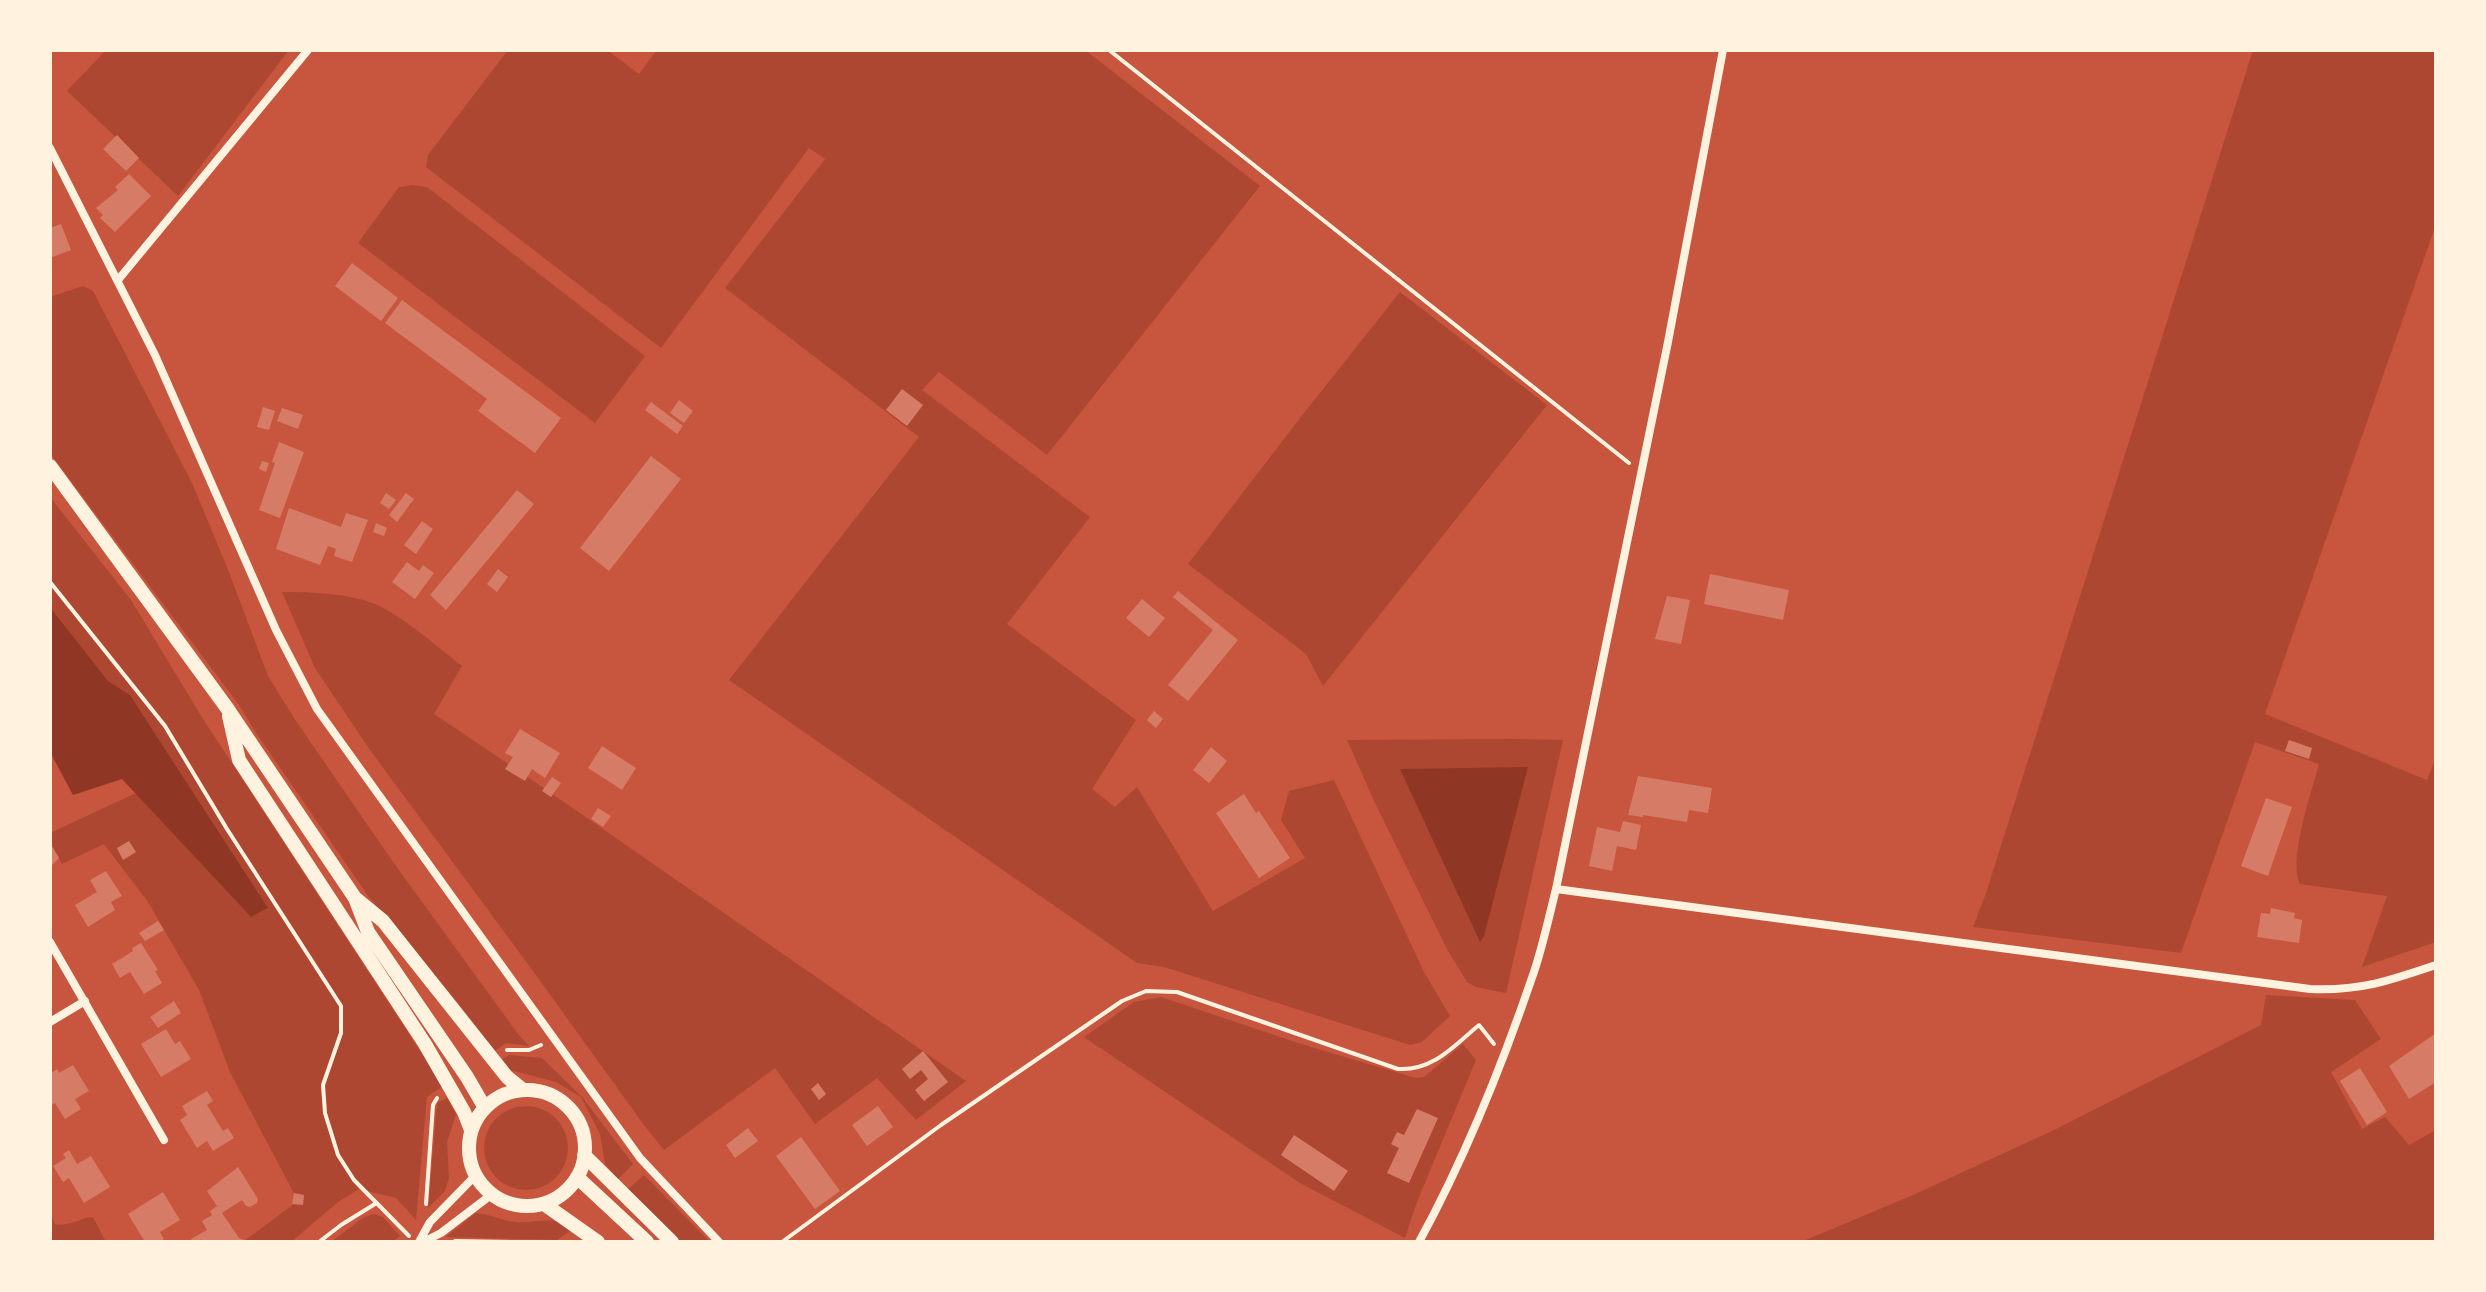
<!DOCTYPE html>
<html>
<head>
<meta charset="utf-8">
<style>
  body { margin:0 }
  #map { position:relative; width:2486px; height:1292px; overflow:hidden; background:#c8553d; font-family:"Source Sans 3",sans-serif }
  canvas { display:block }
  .frame { position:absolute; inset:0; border:52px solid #fff3e0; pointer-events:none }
</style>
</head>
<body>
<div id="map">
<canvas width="2486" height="1292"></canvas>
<div class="frame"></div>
</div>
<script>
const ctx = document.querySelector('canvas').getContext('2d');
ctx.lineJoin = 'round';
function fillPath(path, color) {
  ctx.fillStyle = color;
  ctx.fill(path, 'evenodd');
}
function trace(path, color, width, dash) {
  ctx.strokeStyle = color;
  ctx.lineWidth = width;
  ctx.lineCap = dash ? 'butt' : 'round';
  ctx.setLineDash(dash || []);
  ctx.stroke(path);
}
fillPath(new Path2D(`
  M106,50H289L178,196L67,91Z
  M508,50H607L639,74L657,50H1085L1260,186L1047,455L939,372L922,390L1090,517L1007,624L1136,720L1092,789L1115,807L1137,787L1213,911L1305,858L1281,820L1289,791L1334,780L1424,972L1450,1016L1422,1042L1410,1045L1164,967L1137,963L729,680L919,437L725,288L825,159L809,148L661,348L426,167L428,155Z
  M2253,50H2436V224L2265,714L2427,780L2436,757V942L2362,967L2387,896L2300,884C2288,859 2312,791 2319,764L2255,742L2181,953L1973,927L1986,893Z
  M412,185L427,187L645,356L595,423L358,243L399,187Z
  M83,286L93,291L192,483L227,567L268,676L294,718L393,862L518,1034L529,1046L506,1043L495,1051L458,1003L368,896L257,734L239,705L50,453V297Z
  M1400,292L1547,405L1323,686L1306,654L1188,564L1304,413Z
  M50,497L131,600L203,719L443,1086L427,1097L416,1220L396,1198L359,1189L338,1202L291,1242H243L298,1201L230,1072L199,990L148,902L104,844L62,864L50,842V833L136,793L251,917L268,908L130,695L108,681L50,607Z
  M282,592C312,592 346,593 375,604C400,614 439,648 462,666L434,714L541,786L966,1081L916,1120L877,1078L815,1124L775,1068L664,1150L644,1125L533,971L370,750L315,668Z
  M1517,739L1563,740L1506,993L1476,987L1467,982L1447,949L1374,801L1347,740Z
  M2266,995L2355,1000L2381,1039L2331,1072L2362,1129L2385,1117L2409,1145L2436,1130V1242H1801L1913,1195L2052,1131L2261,1025Z
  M1161,997L1301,1044L1416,1078L1424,1077L1463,1044L1476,1060L1417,1202L1405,1238L1300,1183L1084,1037L1134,1002Z
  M509,1055L542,1058L582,1097L633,1164L618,1179L605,1164L600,1134L581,1097L556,1082L510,1070L502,1060Z
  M447,1098L456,1114L447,1142L449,1178L445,1191L428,1208L437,1103Z
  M484 1148a42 42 0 1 1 84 0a42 42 0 1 1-84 0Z
  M644,1175L710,1242H680L627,1190Z
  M50,1213L55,1224C71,1227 78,1218 93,1217L106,1242H50Z
  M476,1213C490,1214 502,1221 515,1222C537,1224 554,1214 573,1229L557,1240L446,1237Z
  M374,1214L383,1217L400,1236L392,1242H331L364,1217Z`), '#ae4732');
fillPath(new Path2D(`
  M50,607L108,681L130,695L268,908L251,917L122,779L73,795L50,752Z
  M1528,767L1484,936L1480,942L1400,769Z`), '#8f3625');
fillPath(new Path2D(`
  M117,135L139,158L126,171L103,149Z
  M129,174L151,196L115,232L100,218L103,215L96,208L118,190L115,187Z
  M61,224L71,250L50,258V228Z
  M352,263L398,298L381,321L335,286Z
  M402,300L561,418L535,453L478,411L487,399L385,323Z
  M902,389L923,405L907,426L886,410Z
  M679,400L693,411L684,423L670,413Z
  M651,402L683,426L677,434L645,410Z
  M263,407L275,411L269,430L257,427Z
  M282,408L303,415L298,429L277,421Z
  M279,442L304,452L280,518L259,510L275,463L272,462Z
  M651,456L681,479L609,571L580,548Z
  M262,461L269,463L266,472L259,469Z
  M517,490L534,504L446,610L430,595Z
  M386,493L396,500L389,509L380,503Z
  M406,493L414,499L397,522L389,515Z
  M289,508L341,527L346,513L368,520L352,562L334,556L336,549L328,546L320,565L276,549Z
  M422,521L433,529L416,554L404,545Z
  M376,523L387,528L384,536L373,532Z
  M407,562L419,571L423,565L434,573L415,599L392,582Z
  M498,569L508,577L497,592L487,584Z
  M1710,574L1789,590L1783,620L1704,604Z
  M1178,591L1238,640L1188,701L1168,685L1213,630L1173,597Z
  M1667,596L1690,600L1681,644L1655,639Z
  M1142,599L1165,618L1149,637L1126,618Z
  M1154,711L1163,719L1156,728L1147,720Z
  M520,729L560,753L545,778L532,769L525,781L505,769L513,757L505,753Z
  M2289,740L2312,748L2309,759L2285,751Z
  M602,746L636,768L622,790L588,768Z
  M1211,747L1227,761L1209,783L1193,770Z
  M1638,776L1712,788L1708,813L1689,810L1687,822L1643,815V817L1628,815Z
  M552,777L561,783L551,797L542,791Z
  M1244,794L1256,813L1259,811L1290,858L1259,878L1216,813Z
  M2266,798L2292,807L2268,876L2241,866Z
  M598,808L611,816L603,827L591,819Z
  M1623,821L1641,825L1636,850L1617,846L1612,871L1589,866L1597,827L1620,832Z
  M129,841L136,852L123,860L117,848Z
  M50,843L59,858L50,867Z
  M106,871L122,896L111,902L115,910L88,927L75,905L97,892L90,880Z
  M2271,908L2295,913L2294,918L2302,920L2299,943L2257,937L2261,913L2270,914Z
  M158,921L164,930L145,941L139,933Z
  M141,943L158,970L155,971L162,983L144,994L130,972L120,978L112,964L133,951L132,948Z
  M174,1001L181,1013L158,1028L150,1017Z
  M166,1029L175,1044L180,1041L191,1059L161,1077L141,1044Z
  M2436,1033V1082L2409,1099L2389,1066Z
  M923,1051L948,1082L924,1101L915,1090L928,1079L921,1070L910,1079L902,1069Z
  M73,1065L89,1091L75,1099L81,1109L65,1119L55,1103L50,1106V1074L57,1069L59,1073Z
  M2360,1068L2387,1112L2367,1125L2340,1081Z
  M818,1083L826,1094L819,1100L811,1089Z
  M207,1091L213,1101L207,1105L223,1131L228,1128L234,1138L213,1151L207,1141L197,1148L180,1120L187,1115L182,1106Z
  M878,1106L893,1127L867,1146L852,1125Z
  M1417,1109L1438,1118L1409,1183L1387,1173L1399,1148L1391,1144L1397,1132L1404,1135Z
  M748,1128L758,1141L735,1158L726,1145Z
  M1294,1135L1348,1171L1334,1191L1281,1155Z
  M801,1137L840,1191L815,1209L776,1156Z
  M69,1150L77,1164L91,1156L110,1187L84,1203L69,1178L63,1182L53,1166L66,1158L63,1154Z
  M238,1167L258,1199L257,1203L250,1207L246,1206L242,1200L222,1213L239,1238L250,1242H193L191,1239L207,1230L202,1221L212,1215L210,1211L217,1206L207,1191Z
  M163,1192L180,1220L160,1232L164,1239L159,1242H145L128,1214Z
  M294,1193L304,1195L303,1205L292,1204Z`), '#d67c66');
trace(new Path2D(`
  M1109,50L1629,463
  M50,582L165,726L227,829L341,1006V1033L323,1085L325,1113L338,1155L354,1180L409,1236
  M507,1050H529L541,1045
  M426,1204L433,1105L437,1098
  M455,1241L512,1242
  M319,1242L341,1225L375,1204
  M782,1242L941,1125L1122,1001L1146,991L1177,992L1398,1069C1433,1071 1454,1046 1479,1025L1494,1044`), '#fff3e0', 4);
trace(new Path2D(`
  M50,148L155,355L276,630L317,709L640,1158L719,1242
  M118,280L308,50
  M1556,889L2310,989C2360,991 2389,981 2436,965
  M50,942L164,1140
  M50,1022L85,1001
  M419,1242L430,1222L475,1176
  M423,1242L441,1233L491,1195
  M1419,1242C1465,1158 1503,1063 1534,972C1543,945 1549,917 1556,889L1668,342L1723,50`), '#fff3e0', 8);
trace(new Path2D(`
  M50,466L227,708L355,898L368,932L467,1077L485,1108
  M229,716L239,760L425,1044L464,1112L471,1130
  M355,898L383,921L507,1077L523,1090
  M469 1148a58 58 0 1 1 116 0a58 58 0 1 1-116 0Z
  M584,1155L672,1242
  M577,1177L647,1242
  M544,1204L598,1242`), '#fff3e0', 14);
</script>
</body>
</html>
